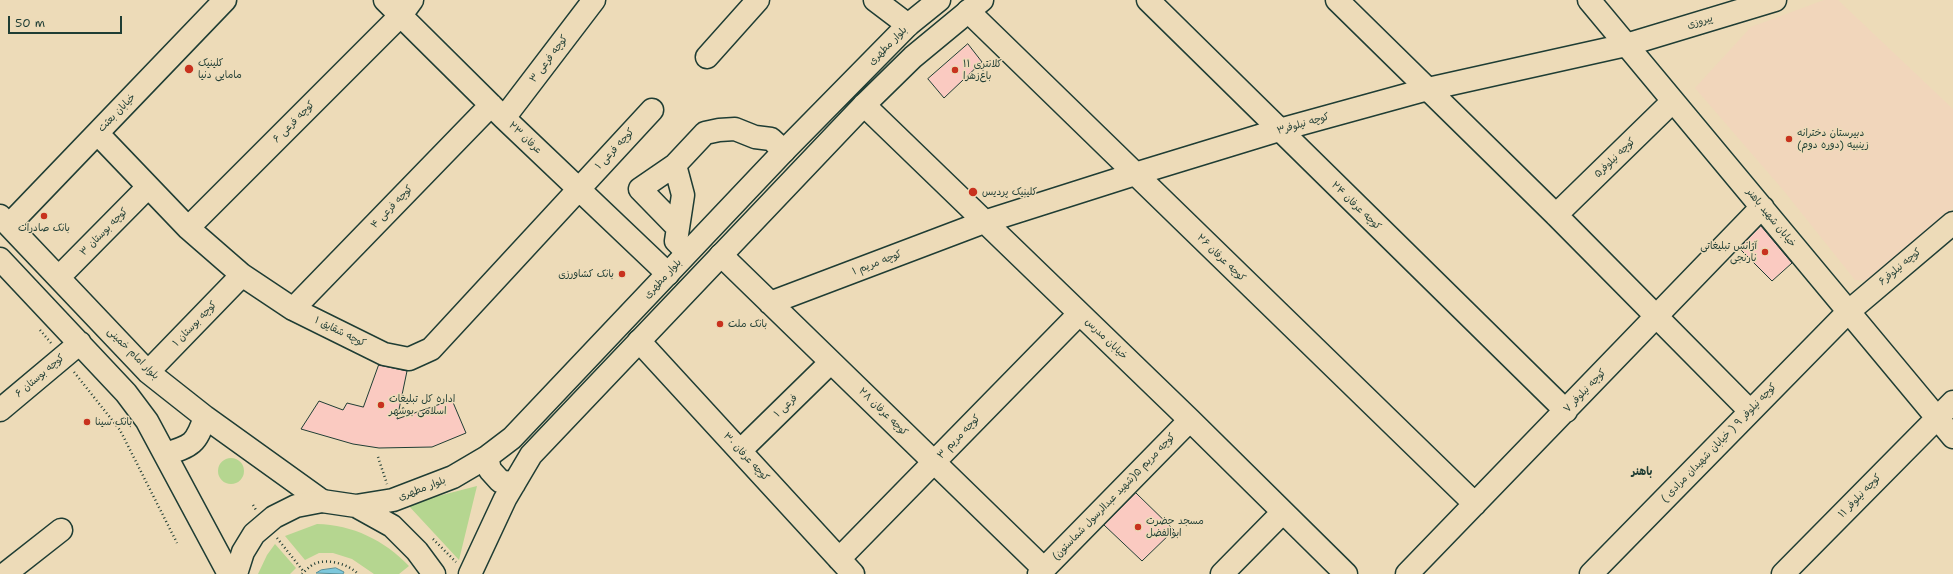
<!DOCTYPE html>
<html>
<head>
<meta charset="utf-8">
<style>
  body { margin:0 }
  #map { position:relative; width:1953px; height:574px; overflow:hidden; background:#eddbb8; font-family:"Shantell Sans",sans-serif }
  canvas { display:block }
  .scale { position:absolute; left:8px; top:16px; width:114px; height:18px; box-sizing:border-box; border:2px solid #1f3d34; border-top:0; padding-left:5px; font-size:12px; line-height:14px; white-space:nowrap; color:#1f3d34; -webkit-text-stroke:3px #eddbb8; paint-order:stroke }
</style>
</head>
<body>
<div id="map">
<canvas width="1953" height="574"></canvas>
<div class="scale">50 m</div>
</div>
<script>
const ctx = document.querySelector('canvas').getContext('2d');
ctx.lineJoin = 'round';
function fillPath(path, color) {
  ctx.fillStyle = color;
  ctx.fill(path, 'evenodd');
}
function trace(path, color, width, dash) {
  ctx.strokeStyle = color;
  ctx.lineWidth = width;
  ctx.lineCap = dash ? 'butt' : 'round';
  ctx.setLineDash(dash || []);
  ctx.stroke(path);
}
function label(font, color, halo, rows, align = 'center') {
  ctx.font = font + ' "Shantell Sans","Playpen Sans Arabic",sans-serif';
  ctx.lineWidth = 3;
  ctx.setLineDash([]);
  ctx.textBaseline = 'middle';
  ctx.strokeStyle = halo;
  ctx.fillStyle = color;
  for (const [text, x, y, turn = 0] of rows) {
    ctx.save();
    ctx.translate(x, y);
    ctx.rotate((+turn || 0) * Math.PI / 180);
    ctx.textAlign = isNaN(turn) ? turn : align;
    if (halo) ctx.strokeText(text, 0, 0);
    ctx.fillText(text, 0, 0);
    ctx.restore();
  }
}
fillPath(new Path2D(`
  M1824,0H1838L1953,109V208L1872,281L1855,280L1784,191L1695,88L1751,27Z`), '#f1d6bb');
fillPath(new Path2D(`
  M218 471a13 13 0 1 1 26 0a13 13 0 1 1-26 0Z
  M477,486L459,560L407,504Z
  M317,524C353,525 384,540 409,566L399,574H374L352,559L333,553H319L305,560L285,536Z
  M275,544L296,568L290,574H258L267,555Z`), '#b5d690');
const water = new Path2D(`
  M336,568L344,572L343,574L316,573L321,570Z`);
fillPath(water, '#7dc8dc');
trace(water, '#579099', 1);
const building = new Path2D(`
  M968,44L982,62L944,98L928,79Z
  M1761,226L1792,263L1772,281L1739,248Z
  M379,365L407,371L397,419L452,400L466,433L432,447L379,448L353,444L301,429L319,401L343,410L347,403L363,407Z
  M1136,493L1174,530L1142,561L1104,525Z`);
fillPath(building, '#facac1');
trace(building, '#1f3d34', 1);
const minor = new Path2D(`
  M385,0L504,118L668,274
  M875,0L908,25
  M1148,0L1566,411
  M1337,0L1556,215L1750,411
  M1589,0L1953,437
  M968,11L1475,504
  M707,57L758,0
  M864,105L1190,420L1346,574
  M504,118L594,0
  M98,134L188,228L242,275L293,309L384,354L409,359L431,349L652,110
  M675,165L640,189L678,228
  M1556,215L1673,101
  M0,216L148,372L205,417L322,501
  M9,225L225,0
  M188,228L401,15L412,0
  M687,252L676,241L683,195L675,165L705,133L719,130L735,129L755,137L771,139L784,151
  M721,255L1044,569
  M0,259L126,393L147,421L229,574
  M59,277L148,187
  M770,303L984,222L1135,174L1279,130L1428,89L1626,45L1775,0
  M293,309L491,105
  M639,341L853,574
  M148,372L242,275
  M0,410L80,343
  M740,451L831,362
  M165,454C192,446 196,444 205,417
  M839,559L1079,314
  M5,574L61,530
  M1039,574L1190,420
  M1222,574L1283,512
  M1407,574L1757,212L1763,208
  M1591,574L1848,312L1953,223
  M1783,574L1953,402`);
const major = new Path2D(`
  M487,457L490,470L500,481L514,484
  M356,506L393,500L453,477L487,457L512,438L784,151L908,25L939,0
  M236,574L243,552L254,534L274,517L296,506L322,501L356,506L392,526L417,551L434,574
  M470,574L505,499L531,455L864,105L913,57L982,0`);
trace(minor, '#1f3d34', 25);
trace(major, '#1f3d34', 25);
trace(new Path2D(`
  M40,330L51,343
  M74,372L120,430L177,543
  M378,457L387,484
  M253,505L256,510
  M277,538L304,572
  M433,539L456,562
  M302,574C305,571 310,566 314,564C327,558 349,564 358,574`), '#1f3d34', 2.5, [1, 3]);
trace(minor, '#eddbb8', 22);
trace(major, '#eddbb8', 22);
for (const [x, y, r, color] of [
  [189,69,5,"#c8321e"],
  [955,70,4,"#c8321e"],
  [1789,139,4,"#c8321e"],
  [973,192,5,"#c8321e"],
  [44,216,4,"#c8321e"],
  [1765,252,4,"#c8321e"],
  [622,274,4,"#c8321e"],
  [720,324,4,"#c8321e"],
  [381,405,4,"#c8321e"],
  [87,422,4,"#c8321e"],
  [1138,527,4,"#c8321e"]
]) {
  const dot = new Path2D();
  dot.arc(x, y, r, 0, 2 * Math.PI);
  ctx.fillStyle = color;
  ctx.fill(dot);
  trace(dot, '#eddbb8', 1.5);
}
label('10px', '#1f3d34', '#eddbb8', [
  ["پیروزی",1700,22,-17],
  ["بلوار مطهری",888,46,-45],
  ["کوچه فرعی ۳",549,59,-53],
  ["خیابان بعثت",117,113,-46],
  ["کوچه فرعی ۶",294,122,-45],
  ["کوچه نیلوفر۳",1303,124,-16],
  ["عرفان ۲۳",525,138,43],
  ["کوچه فرعی ۱",615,149,-47],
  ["کوچه نیلوفر۵",1615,158,-44],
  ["کوچه عرفان ۲۴",1356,206,44],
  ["کوچه فرعی ۴",392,207,-46],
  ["خیابان شهید باهنر",1771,218,51],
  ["کوچه بوستان ۳",104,232,-45],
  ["کوچه عرفان ۲۶",1221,258,44],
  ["کوچه مریم ۱",877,263,-21],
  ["کوچه نیلوفر۶",1900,267,-40],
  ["بلوار مطهری",663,279,-47],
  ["کوچه بوستان ۱",195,324,-46],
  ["کوچه شقایق ۱",340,332,26],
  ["خیابان مدرس",1106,339,44],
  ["بلوار امام خمینی",133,354,45],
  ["کوچه بوستان ۶",40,376,-40],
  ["کوچه نیلوفر ۷",1585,391,-46],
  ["فرعی ۱",786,406,-44],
  ["کوچه عرفان ۲۸",883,412,44],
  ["کوچه مریم ۳",959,437,-46],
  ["کوچه نیلوفر ۹ ( خیابان شهیدان مرادی )",1719,443,-46],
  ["کوچه عرفان ۳۰",746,457,47],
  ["بلوار مطهری",422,489,-21],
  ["کوچه نیلوفر ۱۱",1860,496,-46],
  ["کوچه مریم ۵(شهید عبدالرسول شماستون)",1114,497,-46]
]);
label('10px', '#1f3d34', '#eddbb8', [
  ["کلینیک",198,63],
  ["مامایی دنیا",198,75],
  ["کلانتری ۱۱",963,64],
  ["باغ‌زهرا",963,76],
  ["دبیرستان دخترانه",1797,133],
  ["زینبیه (دوره دوم)",1797,145],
  ["کلینیک پردیس",982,192],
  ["بانک صادرات",44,228,"center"],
  ["آژانس تبلیغاتی",1757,246,"right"],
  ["نارنجی",1757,258,"right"],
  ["بانک کشاورزی",614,274,"right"],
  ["بانک ملت",728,324],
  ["اداره کل تبلیغات",389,399],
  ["اسلامی بوشهر",389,411],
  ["بانک سینا",95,422],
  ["مسجد حضرت",1146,521],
  ["ابوالفضل",1146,533]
], 'left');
label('bold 11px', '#1f3d34', '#eddbb8', [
  ["باهنر",1642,472]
]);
</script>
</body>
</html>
